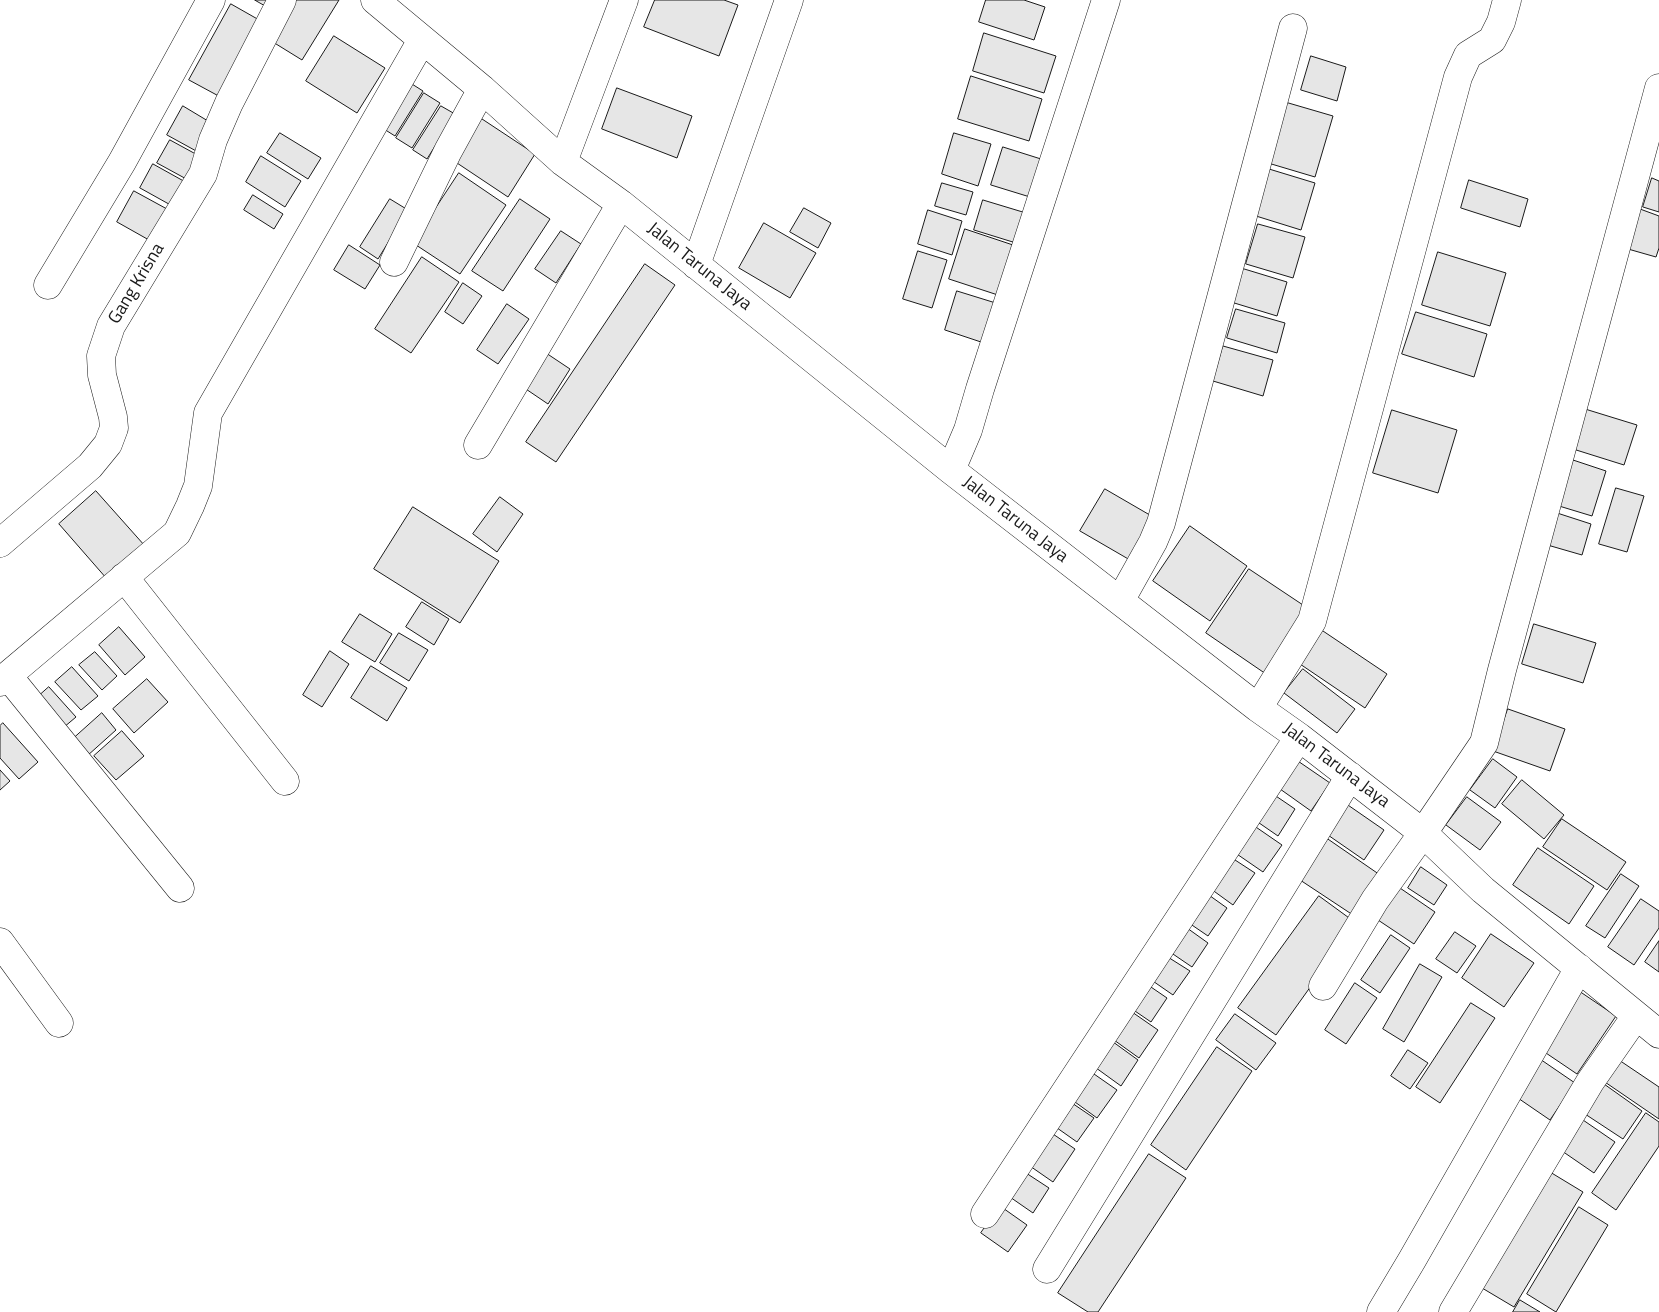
<!DOCTYPE html>
<html>
<head>
<meta charset="utf-8">
<style>
  body { margin:0 }
  canvas { display:block; background:#fff }
</style>
</head>
<body>
<canvas width="1659" height="1312"></canvas>
<script>
const ctx = document.querySelector('canvas').getContext('2d');
ctx.lineJoin = 'round';
function fillPath(path, color) {
  ctx.fillStyle = color;
  ctx.fill(path, 'evenodd');
}
function trace(path, color, width, dash) {
  ctx.strokeStyle = color;
  ctx.lineWidth = width;
  ctx.lineCap = dash ? 'butt' : 'round';
  ctx.setLineDash(dash || []);
  ctx.stroke(path);
}
function label(font, color, halo, rows, align = 'center') {
  ctx.font = font + ' "Titillium Web",sans-serif';
  ctx.lineWidth = 4;
  ctx.setLineDash([]);
  ctx.textBaseline = 'middle';
  ctx.strokeStyle = halo;
  ctx.fillStyle = color;
  for (const [text, x, y, turn = 0] of rows) {
    ctx.save();
    ctx.translate(x, y);
    ctx.rotate((+turn || 0) * Math.PI / 180);
    ctx.textAlign = isNaN(turn) ? turn : align;
    if (halo) ctx.strokeText(text, 0, 0);
    ctx.fillText(text, 0, 0);
    ctx.restore();
  }
}
const building = new Path2D(`
  M255,0H278L273,10Z
  M293,0H339L302,60L268,39Z
  M655,0H724L738,5L719,56L644,27Z
  M986,0H1024L1045,7L1034,40L979,22Z
  M231,4L268,25L226,100L189,80Z
  M984,33L1056,56L1044,93L973,71Z
  M334,36L385,68L357,113L306,81Z
  M1311,56L1346,67L1337,101L1301,90Z
  M971,76L1042,99L1029,141L958,119Z
  M404,79L423,91L395,136L376,124Z
  M617,88L692,116L677,158L602,129Z
  M424,93L440,103L412,148L396,138Z
  M1285,102L1333,116L1315,177L1268,163Z
  M183,106L213,124L198,152L167,135Z
  M441,106L455,114L427,159L413,150Z
  M476,115L535,154L508,197L448,157Z
  M280,133L321,158L308,179L267,153Z
  M954,133L991,144L978,186L942,174Z
  M170,140L203,158L190,181L157,163Z
  M1003,147L1041,159L1030,197L991,185Z
  M261,156L301,181L285,207L246,182Z
  M153,164L189,184L176,208L140,188Z
  M1269,169L1315,183L1301,230L1256,216Z
  M459,173L506,205L460,274L413,243Z
  M1652,178L1659,181V212L1643,207Z
  M1469,180L1528,199L1520,227L1461,208Z
  M942,183L973,192L966,215L935,206Z
  M134,191L167,209L149,240L117,222Z
  M253,195L283,214L274,229L244,210Z
  M390,199L408,210L378,259L360,247Z
  M520,199L550,219L503,291L472,271Z
  M983,200L1026,213L1016,243L974,230Z
  M804,208L831,223L818,248L790,232Z
  M1640,209L1659,216V248L1656,257L1628,249Z
  M928,210L962,221L952,255L918,244Z
  M764,223L816,253L790,298L739,268Z
  M1258,224L1305,237L1293,278L1246,264Z
  M965,229L1019,247L1004,297L949,279Z
  M561,231L581,244L556,283L535,269Z
  M349,245L380,265L365,289L334,270Z
  M918,251L947,260L932,308L903,299Z
  M1438,252L1506,273L1490,326L1422,305Z
  M422,257L459,282L411,353L375,329Z
  M645,264L675,285L556,462L526,442Z
  M1241,268L1287,282L1277,316L1231,302Z
  M463,283L482,296L463,324L445,312Z
  M957,291L999,304L987,344L945,330Z
  M507,304L529,319L498,364L477,350Z
  M1236,309L1285,323L1277,353L1227,338Z
  M1416,312L1487,334L1474,377L1402,354Z
  M1223,346L1273,360L1263,396L1213,381Z
  M540,349L570,369L548,404L517,383Z
  M1585,409L1637,425L1624,465L1573,449Z
  M1392,410L1457,430L1438,493L1373,473Z
  M1573,460L1606,471L1592,516L1559,506Z
  M1616,488L1644,496L1627,552L1599,544Z
  M1105,489L1155,518L1130,560L1080,531Z
  M96,491L145,546L107,579L59,524Z
  M500,497L523,514L497,552L473,534Z
  M413,507L499,561L460,623L374,569Z
  M1554,512L1591,524L1582,555L1544,544Z
  M1190,526L1247,566L1210,621L1153,581Z
  M1249,569L1309,609L1266,674L1206,633Z
  M422,602L449,619L434,645L406,627Z
  M360,614L392,634L375,662L342,642Z
  M1534,624L1596,643L1583,683L1522,664Z
  M119,627L145,657L125,675L99,645Z
  M1320,629L1387,674L1365,708L1297,662Z
  M399,633L428,650L409,681L380,663Z
  M330,651L349,664L322,707L303,695Z
  M95,652L117,676L102,690L79,665Z
  M371,666L407,688L387,721L351,698Z
  M72,667L98,696L81,710L55,682Z
  M1303,669L1355,709L1337,733L1284,693Z
  M147,679L168,702L134,733L113,709Z
  M49,687L76,717L57,733L31,703Z
  M1508,709L1565,729L1550,771L1493,751Z
  M102,713L116,730L87,756L73,739Z
  M3,723L38,762L19,779L0,758V726Z
  M122,731L144,756L116,780L94,756Z
  M1292,757L1330,783L1311,811L1273,784Z
  M1493,759L1517,777L1495,808L1470,790Z
  M0,770L10,781L0,790Z
  M1522,780L1564,815L1544,839L1502,804Z
  M1267,790L1295,809L1278,836L1249,816Z
  M1467,797L1501,822L1480,850L1446,825Z
  M1345,803L1384,830L1364,860L1325,833Z
  M1562,819L1626,862L1607,890L1543,847Z
  M1250,823L1282,845L1263,872L1231,850Z
  M1322,835L1383,877L1356,917L1294,876Z
  M1538,848L1594,886L1569,924L1513,885Z
  M1232,858L1255,873L1233,905L1211,889Z
  M1421,867L1447,885L1434,905L1408,888Z
  M1621,874L1639,886L1605,938L1586,926Z
  M1397,886L1435,912L1414,944L1375,918Z
  M1206,893L1227,908L1208,936L1186,921Z
  M1319,896L1356,923L1276,1035L1238,1008Z
  M1641,899L1659,911V928L1634,965L1608,947Z
  M1187,928L1208,943L1192,967L1170,952Z
  M1455,932L1476,946L1457,973L1436,959Z
  M1491,934L1534,963L1504,1007L1462,978Z
  M1391,935L1410,948L1380,993L1361,980Z
  M1659,941V972L1645,962Z
  M1163,954L1190,971L1173,995L1147,977Z
  M1420,964L1442,977L1404,1042L1383,1029Z
  M1355,983L1377,998L1346,1044L1325,1030Z
  M1148,985L1167,998L1151,1022L1132,1009Z
  M1579,991L1616,1016L1577,1074L1540,1049Z
  M1471,1003L1495,1018L1440,1103L1416,1087Z
  M1132,1012L1158,1030L1139,1058L1114,1040Z
  M1235,1014L1276,1043L1256,1070L1216,1040Z
  M1109,1039L1138,1060L1121,1086L1092,1065Z
  M1217,1047L1252,1071L1186,1170L1151,1145Z
  M1408,1050L1428,1063L1410,1089L1391,1076Z
  M1613,1056L1659,1087V1119L1599,1078Z
  M1537,1057L1575,1083L1550,1120L1512,1094Z
  M1094,1074L1117,1090L1097,1118L1075,1102Z
  M1604,1084L1642,1111L1623,1139L1585,1114Z
  M1066,1099L1094,1118L1077,1142L1050,1123Z
  M1646,1113L1659,1122V1146L1616,1210L1592,1193Z
  M1583,1120L1615,1142L1594,1173L1562,1151Z
  M1050,1132L1075,1149L1053,1182L1027,1164Z
  M1149,1154L1186,1178L1098,1312H1088L1058,1293Z
  M1545,1169L1583,1192L1514,1307L1477,1285Z
  M1023,1171L1049,1188L1033,1213L1007,1195Z
  M1000,1206L1027,1225L1008,1252L981,1233Z
  M1579,1207L1608,1225L1556,1312L1527,1294Z
  M1520,1300L1540,1312H1513Z`);
fillPath(building, '#e6e6e6');
trace(building, '#1a1a1a', 1);
const minor = new Path2D(`
  M375,0L482,89L563,162L621,204L951,470L1258,708L1299,737L1423,833L1483,890L1659,1034
  M563,162L624,0
  M394,262L448,151L482,89
  M696,265L789,0
  M48,285L122,162L211,0
  M478,445L621,204
  M951,470L968,430L980,389L1106,0
  M0,543L90,466L108,444L114,428L113,417L102,375L101,356L111,326L203,174L213,140L229,103L282,0
  M124,577L285,781
  M1120,601L1153,542L1161,523L1293,28
  M8,676L180,888
  M0,682L177,533L190,506L198,486L208,413L422,40
  M1258,708L1312,621L1458,77L1468,55L1492,40L1501,22L1507,0
  M0,942L59,1023
  M1323,986L1375,900L1423,833L1484,743L1502,670L1659,88
  M985,1214L1299,737
  M1047,1269L1350,776
  M1381,1312L1412,1260L1579,968
  M1453,1312L1590,1082L1636,1016`);
trace(minor, '#1a1a1a', 29);
trace(minor, '#fff', 28);
label('18px', '#1a1a1a', '#fff', [
  ["Jalan Taruna Jaya",699,267,39],
  ["Gang Krisna",137,284,-59],
  ["Jalan Taruna Jaya",1015,520,38],
  ["Jalan Taruna Jaya",1336,766,37]
]);
</script>
</body>
</html>
